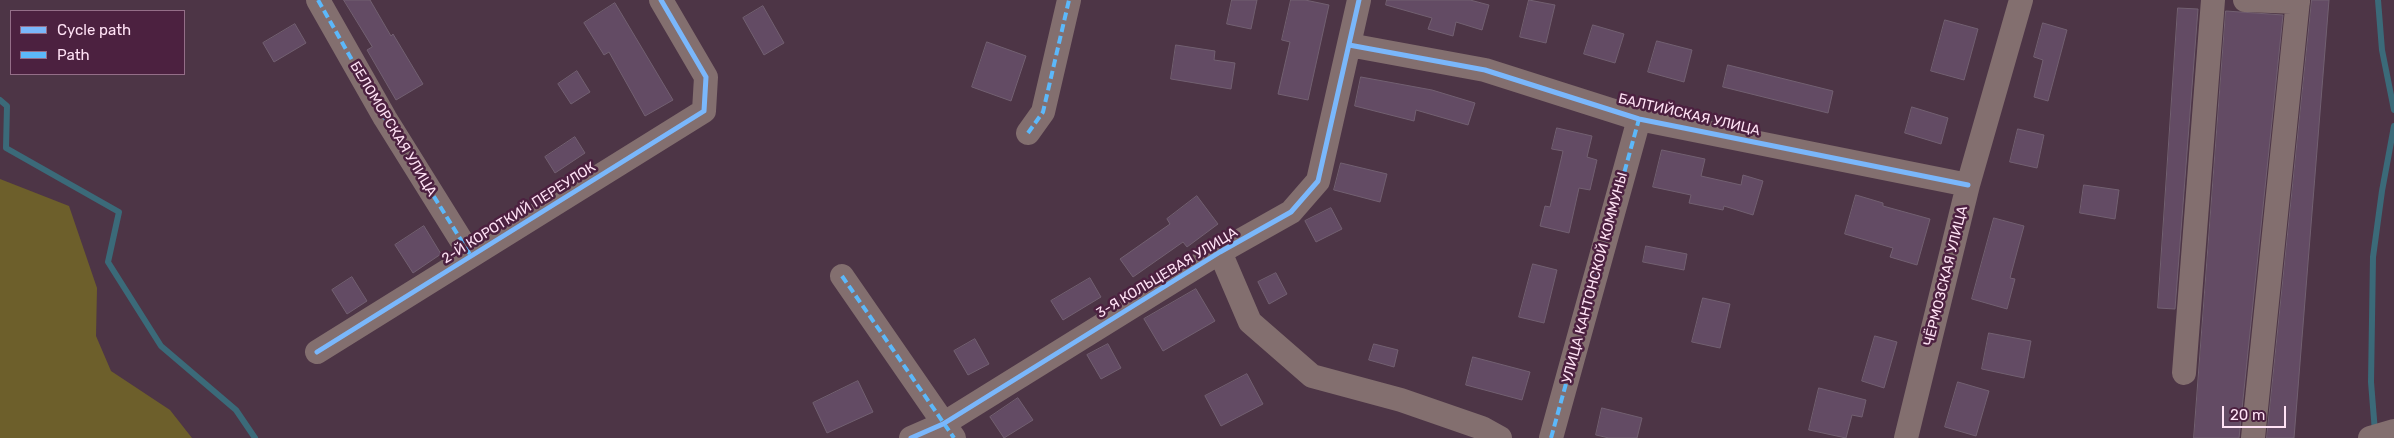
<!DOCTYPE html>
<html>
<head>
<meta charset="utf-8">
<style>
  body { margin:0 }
  #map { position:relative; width:2394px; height:438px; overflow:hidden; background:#4d3546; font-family:Rubik,sans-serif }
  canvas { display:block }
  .legend { position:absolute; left:10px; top:10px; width:175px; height:65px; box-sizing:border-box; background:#4c2140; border:1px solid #946e88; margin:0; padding:6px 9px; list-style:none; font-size:15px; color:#ffe2f5 }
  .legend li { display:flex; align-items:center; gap:10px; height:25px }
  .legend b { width:25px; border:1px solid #946e88 }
  .scale { position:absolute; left:2222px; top:406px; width:64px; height:22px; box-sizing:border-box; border:2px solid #ffe2f5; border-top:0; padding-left:6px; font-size:15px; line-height:18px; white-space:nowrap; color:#ffe2f5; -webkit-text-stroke:4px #4c2140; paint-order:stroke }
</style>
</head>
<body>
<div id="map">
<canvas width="2394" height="438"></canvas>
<ul class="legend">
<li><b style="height:6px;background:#7ab7fb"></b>Cycle path</li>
<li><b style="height:6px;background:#5cb8fa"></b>Path</li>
</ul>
<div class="scale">20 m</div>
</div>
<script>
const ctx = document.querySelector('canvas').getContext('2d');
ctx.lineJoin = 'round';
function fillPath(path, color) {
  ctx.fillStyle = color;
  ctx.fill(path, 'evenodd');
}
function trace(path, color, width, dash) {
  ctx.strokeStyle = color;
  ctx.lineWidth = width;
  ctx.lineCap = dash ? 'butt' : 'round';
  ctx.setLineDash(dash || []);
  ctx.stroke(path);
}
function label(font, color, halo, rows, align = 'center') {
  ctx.font = font + ' Rubik,sans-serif';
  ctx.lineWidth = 5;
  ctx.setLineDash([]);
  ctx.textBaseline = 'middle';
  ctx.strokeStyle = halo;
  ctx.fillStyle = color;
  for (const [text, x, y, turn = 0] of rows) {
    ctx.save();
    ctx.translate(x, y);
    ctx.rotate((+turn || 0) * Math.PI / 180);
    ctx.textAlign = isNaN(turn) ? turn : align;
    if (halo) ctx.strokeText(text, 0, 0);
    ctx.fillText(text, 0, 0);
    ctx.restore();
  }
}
fillPath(new Path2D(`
  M0,179L69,206L97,288L96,336L111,371L170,410L192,438H0Z`), '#6d5f2b');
trace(new Path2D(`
  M2378,0L2382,50L2394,110
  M0,100L7,106L6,148L119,212L108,262L161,346L236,410L255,438
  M2375,432L2371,382L2373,257L2382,191L2394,126`), '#3b6a79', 6);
const building = new Path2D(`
  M344,0H370L391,36L393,34L423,84L396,100L367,50L372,47Z
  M1232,0H1257L1251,29L1227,24Z
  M1291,0H1305L1329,5L1308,100L1278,94L1290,42L1282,40Z
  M1387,0H1470L1489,5L1482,30L1456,22L1453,36L1428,29L1432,18L1386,5Z
  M1529,0L1555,5L1546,43L1520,37Z
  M2312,0H2329L2294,438H2267Z
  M615,3L673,100L645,116L609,52L604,55L584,23Z
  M763,6L784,43L764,55L743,18Z
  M2178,8L2198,9L2175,309L2158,308Z
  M2226,11L2283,15L2239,438H2194Z
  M1945,20L1978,29L1964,80L1931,71Z
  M2043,23L2067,30L2048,101L2034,97L2043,60L2034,57Z
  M295,24L306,43L274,62L263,43Z
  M1593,25L1624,34L1615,63L1584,54Z
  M1657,41L1692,50L1684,82L1648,72Z
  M987,42L1026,56L1011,101L972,87Z
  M1176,45L1215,51L1214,60L1235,63L1231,89L1171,79Z
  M1728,65L1833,91L1828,113L1723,87Z
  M577,71L590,92L571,104L558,84Z
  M1361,77L1432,90L1475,103L1468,125L1416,110L1414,121L1355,106Z
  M1912,107L1948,118L1941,144L1905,133Z
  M1557,128L1592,136L1587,157L1597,160L1590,190L1579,188L1569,233L1540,226L1545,206L1550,207L1563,151L1552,149Z
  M2018,129L2044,135L2037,168L2010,162Z
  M575,137L585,153L555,173L545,157Z
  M1662,150L1705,159L1701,176L1741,185L1743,175L1763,181L1753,215L1724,206L1723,210L1689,203L1691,195L1653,187Z
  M1341,163L1387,174L1380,202L1334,190Z
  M2084,185L2119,190L2115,219L2080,213Z
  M1856,195L1883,203V206L1930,219L1917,265L1890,257L1893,248L1845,234Z
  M1197,196L1218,224L1187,247L1183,242L1133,277L1120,259L1170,224L1167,219Z
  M1331,208L1342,229L1316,242L1305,221Z
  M1994,218L2024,226L2010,278L2015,279L2007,309L1972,299Z
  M424,226L441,254L413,273L395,245Z
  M1646,246L1687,254L1684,270L1643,262Z
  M1533,264L1557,270L1544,323L1519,317Z
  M1276,273L1287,294L1269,304L1258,282Z
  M352,277L367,301L347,314L332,290Z
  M1090,278L1101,297L1063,320L1051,301Z
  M1196,289L1215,321L1163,351L1144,319Z
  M1703,298L1730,304L1720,348L1692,342Z
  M1989,333L2031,341L2024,378L1982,369Z
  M1875,336L1897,342L1884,388L1862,381Z
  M975,339L989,364L968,375L954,351Z
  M1108,344L1121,368L1101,379L1087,355Z
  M1374,344L1398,350L1394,367L1369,360Z
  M1473,357L1530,372L1522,400L1466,385Z
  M1247,374L1263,404L1221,426L1205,396Z
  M858,381L873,412L827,433L813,403Z
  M1958,382L1989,391L1976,436L1945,427Z
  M1819,388L1866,400L1862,417L1852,415L1846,438L1809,430Z
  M1018,398L1033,420L1004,438L990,417Z
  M1602,408L1642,418L1637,438H1609L1596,435Z`);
fillPath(building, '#634b64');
trace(building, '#726071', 1);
trace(new Path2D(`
  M318,0L385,118L471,256
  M2245,0L2298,2
  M1349,45L1485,70L1639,119L1968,185
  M1028,133L1043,112L1069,0
  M1220,252L1250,322L1312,376L1401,400L1482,428L1500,438
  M842,276L954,438
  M317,352L704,111L706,77L661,0
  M2184,373L2213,0
  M911,438L943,424L1220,252L1291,212L1318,181L1359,0
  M1551,438L1639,119
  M1906,438L1968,185L2021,0
  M2253,438L2298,0
  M2370,438L2394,431`), '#836f6f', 24);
trace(new Path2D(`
  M318,0L385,118L471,256
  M1028,133L1043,112L1069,0
  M842,276L954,438
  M1551,438L1639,119`), '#5cb8fa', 4, [8, 4]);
trace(new Path2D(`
  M1349,45L1485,70L1639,119L1968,185
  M317,352L704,111L706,77L661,0
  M911,438L943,424L1220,252L1291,212L1318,181L1359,0`), '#7ab7fb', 5);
label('14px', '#ffe2f5', '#4c2140', [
  ["БАЛТИЙСКАЯ УЛИЦА",1689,115,13],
  ["БЕЛОМОРСКАЯ УЛИЦА",393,129,59],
  ["2-Й КОРОТКИЙ ПЕРЕУЛОК",519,213,-32],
  ["3-Я КОЛЬЦЕВАЯ УЛИЦА",1167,273,-31],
  ["ЧЁРМОЗСКАЯ УЛИЦА",1946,276,-76],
  ["УЛИЦА КАНТОНСКОЙ КОММУНЫ",1595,278,-75]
]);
</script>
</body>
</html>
